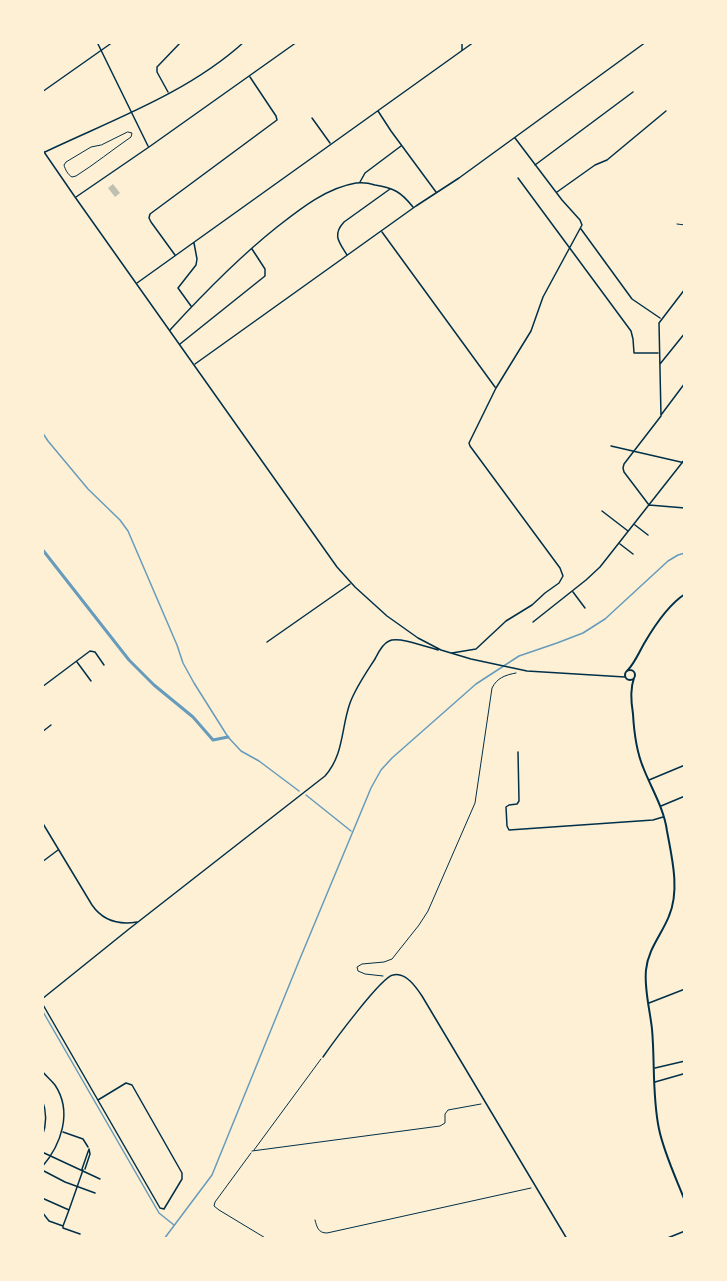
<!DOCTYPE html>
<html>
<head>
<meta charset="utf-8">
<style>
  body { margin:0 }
  #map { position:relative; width:727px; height:1281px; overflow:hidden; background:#fdf0d5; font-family:Manrope,sans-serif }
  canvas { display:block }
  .frame { position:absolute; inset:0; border:44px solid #fdf0d5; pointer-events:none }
</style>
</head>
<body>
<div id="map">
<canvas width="727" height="1281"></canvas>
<div class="frame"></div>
</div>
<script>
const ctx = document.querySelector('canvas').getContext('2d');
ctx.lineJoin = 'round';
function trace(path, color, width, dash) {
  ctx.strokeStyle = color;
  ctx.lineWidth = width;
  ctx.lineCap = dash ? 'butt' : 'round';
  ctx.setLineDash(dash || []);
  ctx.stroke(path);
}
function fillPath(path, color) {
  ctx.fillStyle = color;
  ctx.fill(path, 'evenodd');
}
trace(new Path2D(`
  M42,432L48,441L88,489L120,520L128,531L177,645L183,663L194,683L228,737L241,751L259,761L299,791
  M306,795L351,831
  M42,1010L159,1213L174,1225
  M164,1239L212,1175L299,961L371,788L381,770L392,758L476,684L519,656L557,643L583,633L605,619L668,561L678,555L685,553`), '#669bbc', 1.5);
trace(new Path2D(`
  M42,549L129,660L154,685L193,717L213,740L228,737`), '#669bbc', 3);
fillPath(new Path2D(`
  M113,184L120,193L115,197L108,188Z`), '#bec0b2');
trace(new Path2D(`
  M677,224L685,225
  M383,976L365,974L358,971L357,967L362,964L384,962L392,959L419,925L428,911L475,803L492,688C497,678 505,675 516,673
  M254,1150L321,1059
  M252,1151L440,1126L445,1123V1114L448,1110L481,1104
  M251,1153L215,1202L214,1206L219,1210L267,1239
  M315,1220C317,1227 318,1233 327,1233L531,1188`), '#003049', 1);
trace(new Path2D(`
  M128,132L132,133L131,137C112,150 95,164 76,176L72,177C68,175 65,169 64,165L66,162L91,147L101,145Z`), '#003049', 1);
trace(new Path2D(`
  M97,42L148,146
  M462,42V50
  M42,92L113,42
  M168,92L157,72V67L181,42
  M378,111L391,131L436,192
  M312,118L330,143
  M45,152C112,120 188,93 244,42
  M535,165L633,92
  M518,178L631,331L633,339L634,353H658
  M360,182L365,173L401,146
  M557,192L595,165L607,160L666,111
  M76,197L149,147L297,42
  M581,229L632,299L660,318
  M382,232L495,387
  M175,255L151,222L149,218L150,214L277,120L276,116L250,77
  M347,255C339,242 332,235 344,222L390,189
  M137,283L474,42
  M685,289L659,323L661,416L624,464L623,468L624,472L649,505L685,508
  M191,306L178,288L196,265L197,259L194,243
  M170,330C203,294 238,258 277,227C300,209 326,188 356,183C363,182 369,183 375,185C394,188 401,192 413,207
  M180,344L265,276V269L252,249
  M195,364L416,206L459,178L646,42
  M660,364L685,333
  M661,415L685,383
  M611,446L685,463
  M602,511L628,531
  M635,525L648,535
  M620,544L633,554
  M573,592L585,608
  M533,622L586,580L600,567L685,459
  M267,642L350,584
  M452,653L476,649L506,621L532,605L545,593L559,583L563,576L560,568L470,446L469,443L496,388L531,331L543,297L582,225L580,220L562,200L515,138
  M77,662L91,681
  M42,687L90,651L95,652L104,665
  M42,732L51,725
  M518,752L519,801L517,804L509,805L506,807L507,826L509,830L653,820L663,817
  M649,780L685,765
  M661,806L685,796
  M42,822L92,905C103,921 119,925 137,922
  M42,862L58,850
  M42,1003L160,1208L164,1209L182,1179V1173L132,1085L126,1083L98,1100
  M649,1003L685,989
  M323,1057C332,1044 381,977 393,975C406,972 416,987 422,996L567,1239
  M655,1068L685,1061
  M42,1071C46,1076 51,1080 55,1085C73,1112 61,1145 42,1167
  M655,1082L683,1074
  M42,1099C47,1112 47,1124 42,1137
  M63,1132L83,1139L88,1147
  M42,1152L100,1179
  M82,1169L89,1149L90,1154L85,1169
  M42,1170L65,1182L95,1193
  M42,1198L69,1210L83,1170
  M42,1212L49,1221L63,1226V1228L80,1234
  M63,1226L69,1210
  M665,1239L685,1231`), '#003049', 1.5);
trace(new Path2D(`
  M42,149L75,197L337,567L355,587L387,616L418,638L441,650L471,659L527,671L625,677
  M42,999L129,929L325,776C344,755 341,728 350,703C356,687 366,673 375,659C378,653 382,644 389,641C398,636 427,647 438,650`), '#003049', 1.5);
trace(new Path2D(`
  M625 675a5 5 0 1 1 10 0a5 5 0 1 1-10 0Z
  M627,671C635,663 639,652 645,642C655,625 668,605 685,594
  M634,678C630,689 631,702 633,714C634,732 636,750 643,767C651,788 664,808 667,831C672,858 680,890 669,916C662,934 648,949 646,970C644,989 650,1010 652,1029C655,1062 652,1096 659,1129C664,1153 676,1178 685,1201`), '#003049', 2);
</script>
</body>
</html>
